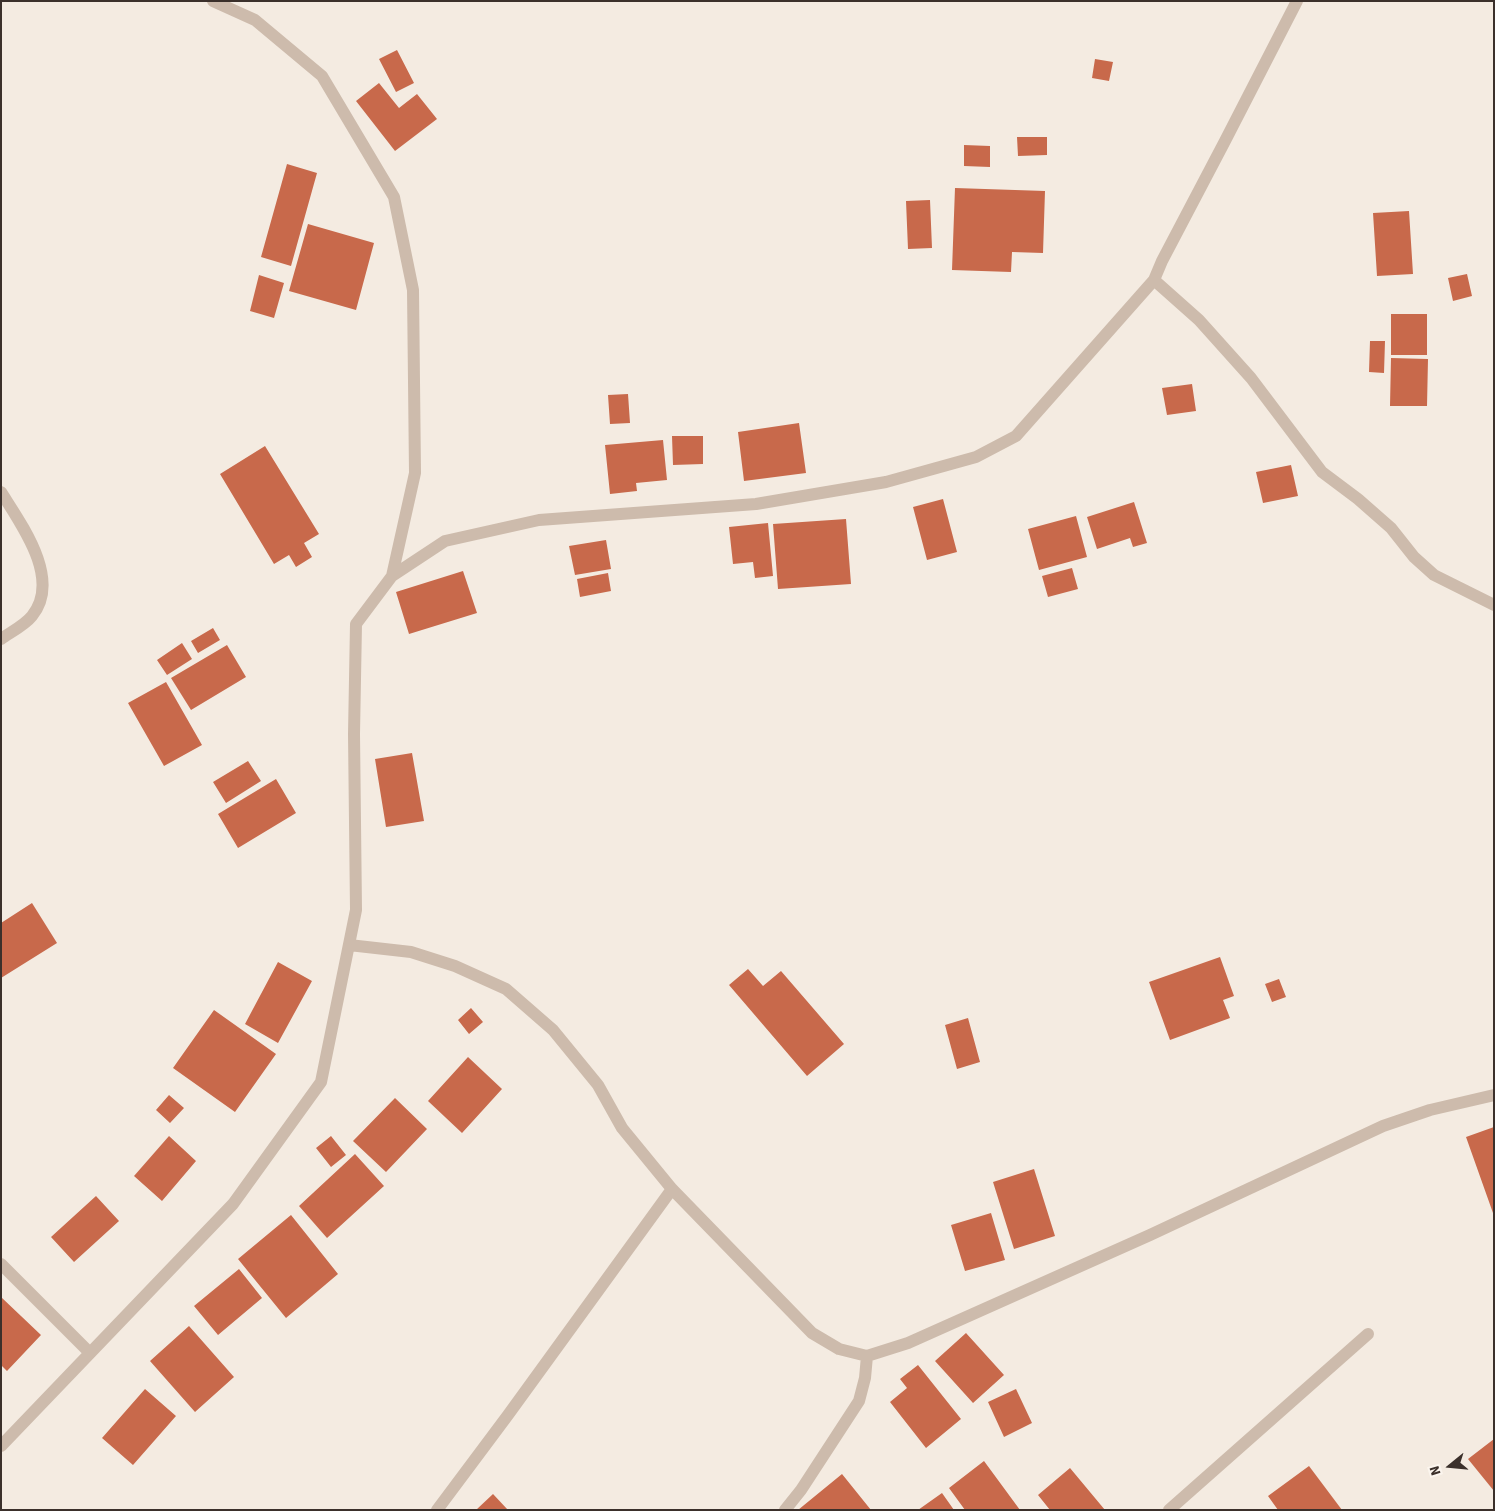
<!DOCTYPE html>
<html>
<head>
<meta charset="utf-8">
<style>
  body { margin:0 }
  #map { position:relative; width:1495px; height:1511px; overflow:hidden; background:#f4ebe1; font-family:"Source Sans 3",sans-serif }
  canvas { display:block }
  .frame { position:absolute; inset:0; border:2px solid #3b302b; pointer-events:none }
  .north { position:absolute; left:1425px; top:1441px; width:50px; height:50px; -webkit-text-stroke:4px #fbf5ee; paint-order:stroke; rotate:253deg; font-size:14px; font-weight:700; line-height:20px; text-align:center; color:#3b302b }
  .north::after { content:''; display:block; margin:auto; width:18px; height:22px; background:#3b302b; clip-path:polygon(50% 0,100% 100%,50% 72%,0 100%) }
</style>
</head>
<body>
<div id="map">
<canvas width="1495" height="1511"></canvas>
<div class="frame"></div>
<div class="north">N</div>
</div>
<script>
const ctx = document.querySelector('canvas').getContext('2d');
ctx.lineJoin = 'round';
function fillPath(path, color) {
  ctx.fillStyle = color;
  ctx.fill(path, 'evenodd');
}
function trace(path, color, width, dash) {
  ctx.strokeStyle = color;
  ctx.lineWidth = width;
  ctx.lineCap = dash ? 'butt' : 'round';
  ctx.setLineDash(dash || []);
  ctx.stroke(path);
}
fillPath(new Path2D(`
  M397,50L414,83L396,92L379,59Z
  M1095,59L1113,62L1109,81L1092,78Z
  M379,83L399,108L417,94L437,119L395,151L356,101Z
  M1017,137H1047V155L1018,156Z
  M964,145L990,146V167L964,166Z
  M287,164L317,173L291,266L261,257Z
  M955,188L1045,191L1043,253L1012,252L1011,272L952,270Z
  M930,200L932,248L908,249L906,201Z
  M1409,211L1413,274L1377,276L1373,213Z
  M308,224L374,243L356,310L289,291Z
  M1467,274L1472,296L1453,301L1448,278Z
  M259,275L284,283L274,318L250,311Z
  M1391,314H1427V355H1391Z
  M1370,341H1385L1384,373L1369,372Z
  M1391,358L1428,359L1427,406H1390Z
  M1192,384L1196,411L1167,415L1162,388Z
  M628,394L630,423L610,424L608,395Z
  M799,423L806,473L744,481L738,432Z
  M672,436H703V464L673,465Z
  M663,440L667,480L636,483L637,491L610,494L605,445Z
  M265,446L319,534L304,543L312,557L296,567L289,555L274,564L220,474Z
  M1291,465L1298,496L1263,503L1256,472Z
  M943,499L957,552L927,560L913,507Z
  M1134,502L1147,543L1133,547L1130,538L1097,549L1087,517Z
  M1076,516L1087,557L1039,570L1028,529Z
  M846,519L851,584L778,589L773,524Z
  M768,523L773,576L755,578L753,562L733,564L729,527Z
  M606,540L611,569L575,575L569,546Z
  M1072,568L1078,589L1048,597L1042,576Z
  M463,571L477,613L409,634L396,592Z
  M608,573L611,591L580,597L577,579Z
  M213,628L220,640L198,653L191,641Z
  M182,643L192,659L167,675L157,660Z
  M227,645L246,677L191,710L171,678Z
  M166,682L202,745L164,766L128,703Z
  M412,753L424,821L386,827L375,759Z
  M248,761L261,781L226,803L213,782Z
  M276,779L296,813L238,848L218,814Z
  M32,903L57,943L1,978V923Z
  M1220,957L1234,996L1223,1000L1230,1018L1170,1040L1149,982Z
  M278,962L312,981L278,1043L245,1024Z
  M748,969L763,986L781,971L844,1044L807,1076L729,985Z
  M1279,979L1286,997L1272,1002L1265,984Z
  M471,1008L483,1022L469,1034L458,1020Z
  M214,1010L276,1054L235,1112L173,1068Z
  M968,1018L980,1062L957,1069L945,1025Z
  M468,1057L502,1089L462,1133L428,1101Z
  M169,1095L184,1108L170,1123L156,1110Z
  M395,1098L427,1129L386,1172L353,1141Z
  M1494,1127V1213H1493L1466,1137Z
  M169,1136L196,1161L162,1201L134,1176Z
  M331,1136L346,1155L331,1167L316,1148Z
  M355,1154L384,1186L327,1238L299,1206Z
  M1034,1169L1055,1236L1014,1249L993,1182Z
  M96,1196L119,1221L74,1262L51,1237Z
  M991,1213L1005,1260L965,1271L951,1225Z
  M291,1215L338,1274L286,1318L238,1259Z
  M239,1269L262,1298L218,1335L194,1306Z
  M1,1297L41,1335L7,1371L1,1365Z
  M189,1326L234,1377L195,1412L150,1361Z
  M966,1333L1004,1375L973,1403L935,1361Z
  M918,1365L961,1419L926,1448L890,1402L907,1388L900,1379Z
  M145,1389L176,1416L133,1465L102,1438Z
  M1016,1389L1032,1423L1004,1437L988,1402Z
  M1494,1439V1491L1468,1459Z
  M984,1461L1020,1510H965L949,1488Z
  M1309,1466L1342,1510H1278L1268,1496Z
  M1070,1468L1105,1510H1050L1038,1495Z
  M842,1474L871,1510H798Z
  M942,1493L954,1510H918Z
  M493,1494L508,1510H476Z`), '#c8694b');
trace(new Path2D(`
  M213,1L255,20L322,76L394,197L413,290L415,473L392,576
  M1154,280L1199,320L1251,378L1322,472L1358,499L1391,528L1414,557L1434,575L1494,605
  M1,492C21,524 62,579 32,616C25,625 11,632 1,639
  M349,945L411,952L455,966L506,989L553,1030L598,1085L622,1128L672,1189L812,1333L839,1349L867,1356L908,1343L1150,1235L1383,1126L1430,1110L1494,1095
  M1,1264L90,1353
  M1,1446L233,1204L321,1082L356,910L354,734L356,624L392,576L445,541L539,520L756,504L886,482L976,457L1016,436L1154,280L1162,261L1225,141L1297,1
  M437,1510L508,1415L672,1189
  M785,1510L801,1490L859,1401L865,1378L867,1356
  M1169,1510L1368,1334`), '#cdbbac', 12);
</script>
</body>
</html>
